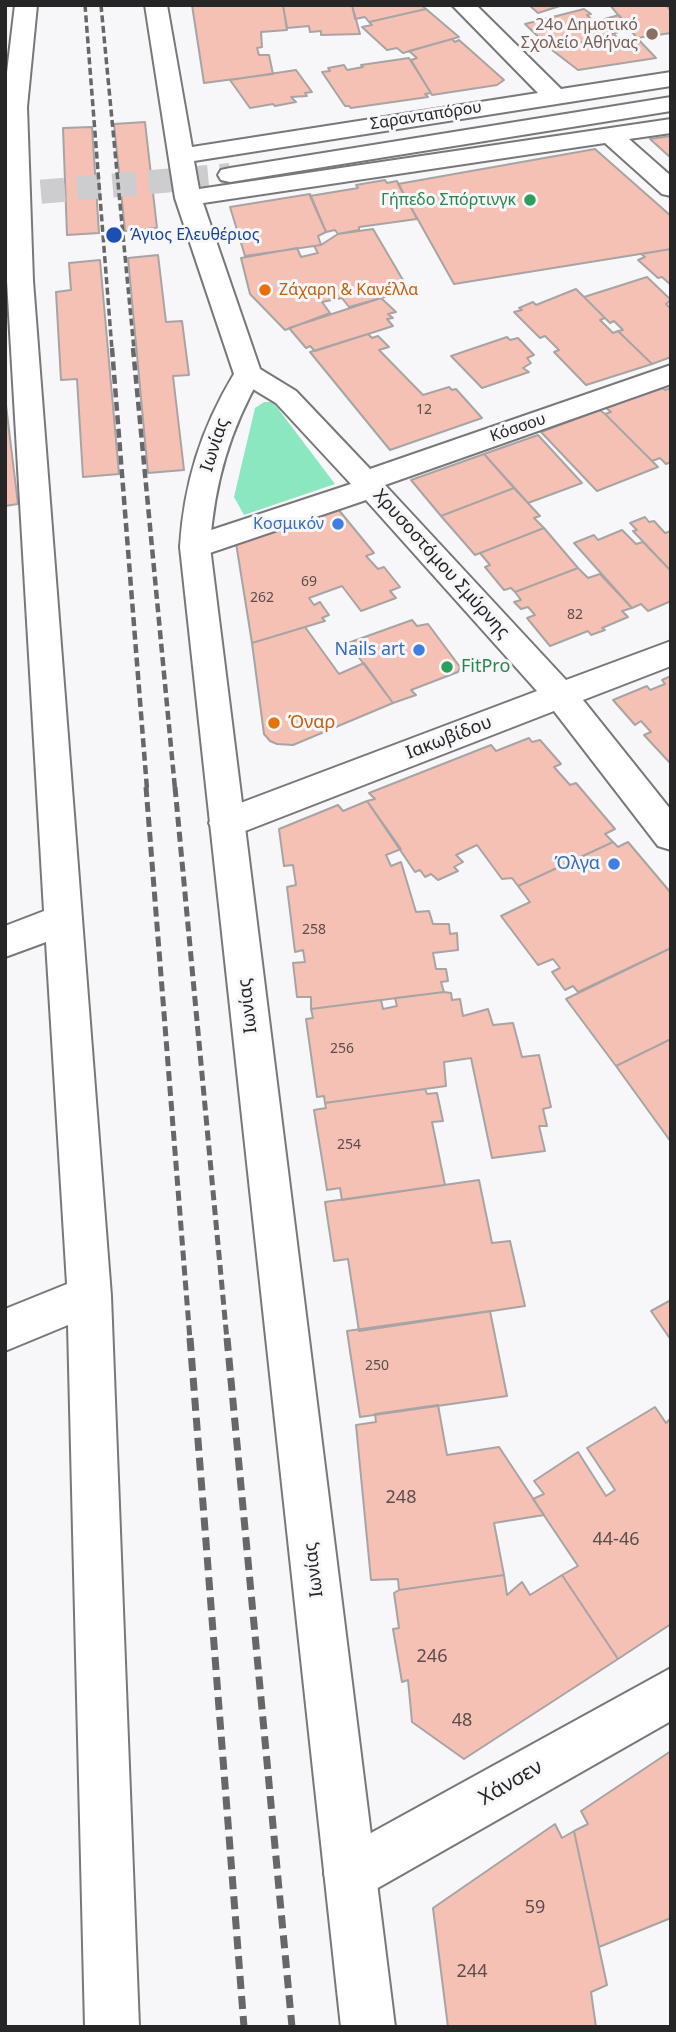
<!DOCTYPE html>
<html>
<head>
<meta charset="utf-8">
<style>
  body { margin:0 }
  #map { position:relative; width:676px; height:2032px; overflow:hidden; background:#f7f6f9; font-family:"Noto Sans",sans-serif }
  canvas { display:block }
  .frame { position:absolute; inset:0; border:7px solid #262627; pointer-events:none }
</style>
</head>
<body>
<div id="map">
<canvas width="676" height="2032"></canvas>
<div class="frame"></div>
</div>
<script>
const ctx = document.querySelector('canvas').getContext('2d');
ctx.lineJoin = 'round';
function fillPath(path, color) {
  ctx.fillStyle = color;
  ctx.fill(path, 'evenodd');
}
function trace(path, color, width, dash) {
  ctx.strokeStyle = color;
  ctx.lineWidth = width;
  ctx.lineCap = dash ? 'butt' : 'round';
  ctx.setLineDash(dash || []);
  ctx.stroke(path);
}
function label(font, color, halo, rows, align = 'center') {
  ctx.font = font + ' "Noto Sans",sans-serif';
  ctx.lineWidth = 6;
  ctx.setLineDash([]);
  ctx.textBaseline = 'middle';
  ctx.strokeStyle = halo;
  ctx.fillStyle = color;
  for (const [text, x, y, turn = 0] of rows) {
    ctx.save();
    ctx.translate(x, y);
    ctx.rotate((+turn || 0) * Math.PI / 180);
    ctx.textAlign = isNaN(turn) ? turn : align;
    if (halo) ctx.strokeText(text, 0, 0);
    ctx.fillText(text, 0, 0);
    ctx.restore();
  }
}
fillPath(new Path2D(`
  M264,402H273L335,484L244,515L234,497L255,408Z`), '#8be7bf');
const building = new Path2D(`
  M192,5H283L287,30L261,32L262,47L257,48L259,55H269L273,74L204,83Z
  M283,5H352L360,34L321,35V31L310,32L309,26L287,28Z
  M352,5H421L426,9L369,22L365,17L355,19Z
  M529,5H563L538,13Z
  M610,5H666L671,11V33L637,38Z
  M426,9L459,37L403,53L397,48L387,50L362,27L372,25L369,22Z
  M584,9L591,14L587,15L594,22L619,15L630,29L552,50L525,24Z
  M614,34L619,40L637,38L656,58L578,70L552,50Z
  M452,39L455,42L459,40L504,80L497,85L432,95L411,60L417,58L409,51Z
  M409,58L431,93L425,94L428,97L351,108L349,106H345L322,72L330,71L328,68L344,65L347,70L363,67L361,65Z
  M296,70L312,92L305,93L307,96L291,97L296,102L275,106L273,104L250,108L230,80Z
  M145,122L157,228L125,231L114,124Z
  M92,127L99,233L67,235L63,128Z
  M671,136V158L650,139Z
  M595,149L671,216V249L454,284L398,184Z
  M385,180L387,183L397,181L417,219L359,227V230L338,234L335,230L326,232L310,196L358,188L356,185Z
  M310,194L326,232L318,236L321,245L245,256L230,207Z
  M373,229L410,292L392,295L349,307L342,298L322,302L330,313L285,330L250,294L241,258L297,248L301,257L318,253L314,246L321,245L338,234Z
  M671,249V285L662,277L658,278L638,260L645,257L641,254Z
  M158,255L166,322L182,321L189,375L173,376L184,470L148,473L128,258Z
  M100,260L119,474L83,477L77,379L61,380L56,292L71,290L69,263Z
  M647,277L671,300L666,304L671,309V357L652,364L618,331L623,330L614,321L610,323L584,297Z
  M576,289L605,318L600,320L613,333L618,331L652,364L586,385L554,352L559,350L545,336L540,338L514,312L522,310L519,308L533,302L536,305Z
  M381,298L396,312L388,314L393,318L387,319L393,326L315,351L310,346L306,348L289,328Z
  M368,334L372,338L378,336L389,347L379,350L423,395L449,387L452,390L456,389L482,418L390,450L310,352Z
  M507,337L510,340L518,338L534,355L527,358L531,363L523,368L529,372L482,388L451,356Z
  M661,387L665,390L671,388V462L666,464L660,458L652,461L605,414L611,412L606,408Z
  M5,397L18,504L5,506Z
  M600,410L605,414L658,467L597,491L541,432Z
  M538,435L582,483L528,503L484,454Z
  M484,454L514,488L441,516L411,480Z
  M514,488L540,516L534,518L544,528L475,555L441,516Z
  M338,509L374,553L366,556L378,569L384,567L400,587L390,591L396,598L361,611L342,586L309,598L314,605L320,602L329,615L322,618L325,621L252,643L236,543Z
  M645,517L649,522L654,521L665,533L671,531V571L633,531L637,530L630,523Z
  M544,528L578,568L515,592L511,588L504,590L485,567L490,565L480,553Z
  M622,530L636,544L643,542L671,571V601L648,611L641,604L632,608L574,543L594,535L598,540Z
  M578,568L588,578L600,574L632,608L622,611L628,617L602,628L605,630L591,635L588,631L550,646L527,618L535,615L528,607L521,609L514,602L521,600L515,592Z
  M412,620L417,626L428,624L460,667L458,672L411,690L416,695L393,703L348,643Z
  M305,627L339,674L364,663L393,703L293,745L277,744L270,741L264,734L252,643Z
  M671,676V764L644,735L651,732L641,721L635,725L613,700L647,686L650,690L665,684L662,680Z
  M529,738L532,742L540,740L561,764L554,767L570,785L576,783L615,829L605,834L613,842L518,886L512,878L502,879L477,845L456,855L463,862L454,867L458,871L438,880L431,874L425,877L420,870L415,872L367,801L375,799L369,793L491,745L496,751Z
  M367,801L401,849L386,855L391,866L401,862L416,912L429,911L433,924H449L450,934L457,933L458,950L433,953L436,969H446L448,981L441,982L444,992L311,1009V997H297L293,963L305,962L303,950L295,952L287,887L296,885L293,865L284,866L279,829L338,805L343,811Z
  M613,842L618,847L628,842L671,893V948L578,992L573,986L565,990L552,972L560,968L553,959L538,965L501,916L530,902L518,886Z
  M671,948V1039L616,1066L566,999Z
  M444,992L451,993L452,1000L460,999L463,1016L488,1009L493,1025L513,1023L522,1057L539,1055L551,1107L543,1109L547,1126H539L545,1151L492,1158L471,1058L444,1062L446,1086L325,1103L324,1096L317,1097L306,1019L313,1018L311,1009L381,1000L383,1009L397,1006L395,998Z
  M671,1039V1142L616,1066Z
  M425,1089L427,1094L437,1093L443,1121L432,1122L445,1185L342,1200L340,1188L327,1190L314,1110L326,1108L325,1103Z
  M479,1180L492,1243L510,1241L525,1306L359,1331L348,1259L334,1261L325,1202Z
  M671,1300V1340L651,1311Z
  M490,1311L507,1396L360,1417L347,1331Z
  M438,1405L447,1455L499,1447L544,1515L494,1523L504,1575L399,1590L398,1579L371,1580L356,1425L376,1422L375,1414Z
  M655,1407L666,1423L671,1418V1624L618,1659L562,1575L578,1566L533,1499L544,1494L534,1481L578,1452L606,1496L615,1490L587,1448Z
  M504,1575L507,1595L522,1582L530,1595L562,1575L618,1659L464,1759L412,1722L408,1680L402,1682L393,1629L399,1628L394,1593L399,1590Z
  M671,1751V1918L599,1947L574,1831L588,1824L581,1811Z
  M555,1824L562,1838L574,1831L607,1985L591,1992L596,2027H448L433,1908Z`);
fillPath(building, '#f6c1b5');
trace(building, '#a7a4a3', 2);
trace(new Path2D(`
  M5,195L230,175`), '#cdcccf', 24, [24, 12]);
const street = new Path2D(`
  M15,5H37L27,107L33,281L111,1296L139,2027H85L68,1325L5,1351V1309L67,1284L46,942L5,957V926L44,911L7,281L5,89Z
  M145,5H167L192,147L538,93L452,5H476L561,89L671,72V86L194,161L199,189L671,119V133L629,139L671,176V196L662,194L605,143L203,203L260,369L296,391L370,469L671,365V384L385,485L566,680L671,641V666L583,700L671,810V850L658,846L554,711L240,833L227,837L214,833L209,823L214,813L537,691L366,500L195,558L184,555L180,547L184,539L351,484L276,403L238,380L234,374L175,198Z
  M671,1668V1721L369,1893L350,1900L331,1893L324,1874L331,1855Z`);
const secondary = new Path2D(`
  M671,97V111L230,182L221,180L218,175L221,170L230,168Z
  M248,365L258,368L262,374C230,429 214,483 210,547L395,2027H341L180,547C184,483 201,429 234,374L238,368Z`);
trace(street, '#78787a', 4);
trace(secondary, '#78787a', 4);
fillPath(street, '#fff');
fillPath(secondary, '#fff');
trace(new Path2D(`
  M85,5L112,350
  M101,5L134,350`), '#676768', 3.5, [7, 3.5]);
trace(new Path2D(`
  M112,348L147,789
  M133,348L175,789`), '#676768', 4.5, [9, 4.5]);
trace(new Path2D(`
  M146,787L190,1340
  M175,787L227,1340`), '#676768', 5, [10, 5]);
trace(new Path2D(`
  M190,1338L244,2027
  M227,1338L292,2027`), '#676768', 7, [13, 7]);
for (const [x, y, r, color] of [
  [652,34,7,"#8d6e63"],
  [530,200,7,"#2e9e5b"],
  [114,235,9,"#1a4fb4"],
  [265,290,7,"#e8710a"],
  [338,524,7,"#3f7fe0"],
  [419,650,7,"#3f7fe0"],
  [447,667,7,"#2e9e5b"],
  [274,723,7,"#e8710a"],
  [614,864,7,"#3f7fe0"]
]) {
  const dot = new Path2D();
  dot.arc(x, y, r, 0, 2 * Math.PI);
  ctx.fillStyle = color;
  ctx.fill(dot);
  trace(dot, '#f7f6f9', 2.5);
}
label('14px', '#5a4d4a', null, [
  ["12",424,410],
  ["69",309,582],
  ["262",262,598],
  ["82",575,615],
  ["258",314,930],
  ["256",342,1049],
  ["254",349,1145],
  ["250",377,1366]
]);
label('16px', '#785e54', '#f7f6f9', [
  ["24ο Δημοτικό",638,25],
  ["Σχολείο Αθήνας",638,43]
], 'right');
label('16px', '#262627', '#f7f6f9', [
  ["Σαρανταπόρου",426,116,-9],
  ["Κόσσου",518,428,-19]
]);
label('16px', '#27864d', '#f7f6f9', [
  ["Γήπεδο Σπόρτινγκ",516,200]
], 'right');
label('16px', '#164399', '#f7f6f9', [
  ["Άγιος Ελευθέριος",130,235]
], 'left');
label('16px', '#c56008', '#f7f6f9', [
  ["Ζάχαρη & Κανέλλα",279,290]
], 'left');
label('16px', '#366cbe', '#f7f6f9', [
  ["Κοσμικόν",324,524]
], 'right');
label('18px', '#262627', '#f7f6f9', [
  ["Ιωνίας",215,445,-72],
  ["Χρυσοστόμου Σμύρνης",441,564,48],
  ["Ιακωβίδου",449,738,-21],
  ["Ιωνίας",248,1006,-97],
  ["Ιωνίας",314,1570,-97]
]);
label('18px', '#366cbe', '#f7f6f9', [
  ["Nails art",405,650],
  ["Όλγα",600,864]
], 'right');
label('18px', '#27864d', '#f7f6f9', [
  ["FitPro",461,667]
], 'left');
label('18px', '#c56008', '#f7f6f9', [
  ["Όναρ",288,723]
], 'left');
label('18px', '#5a4d4a', null, [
  ["248",401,1498],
  ["44-46",616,1540],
  ["246",432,1657],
  ["48",462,1721],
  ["59",535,1908],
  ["244",472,1972]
]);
label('21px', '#262627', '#f7f6f9', [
  ["Χάνσεν",511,1783,-30]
]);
</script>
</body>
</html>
